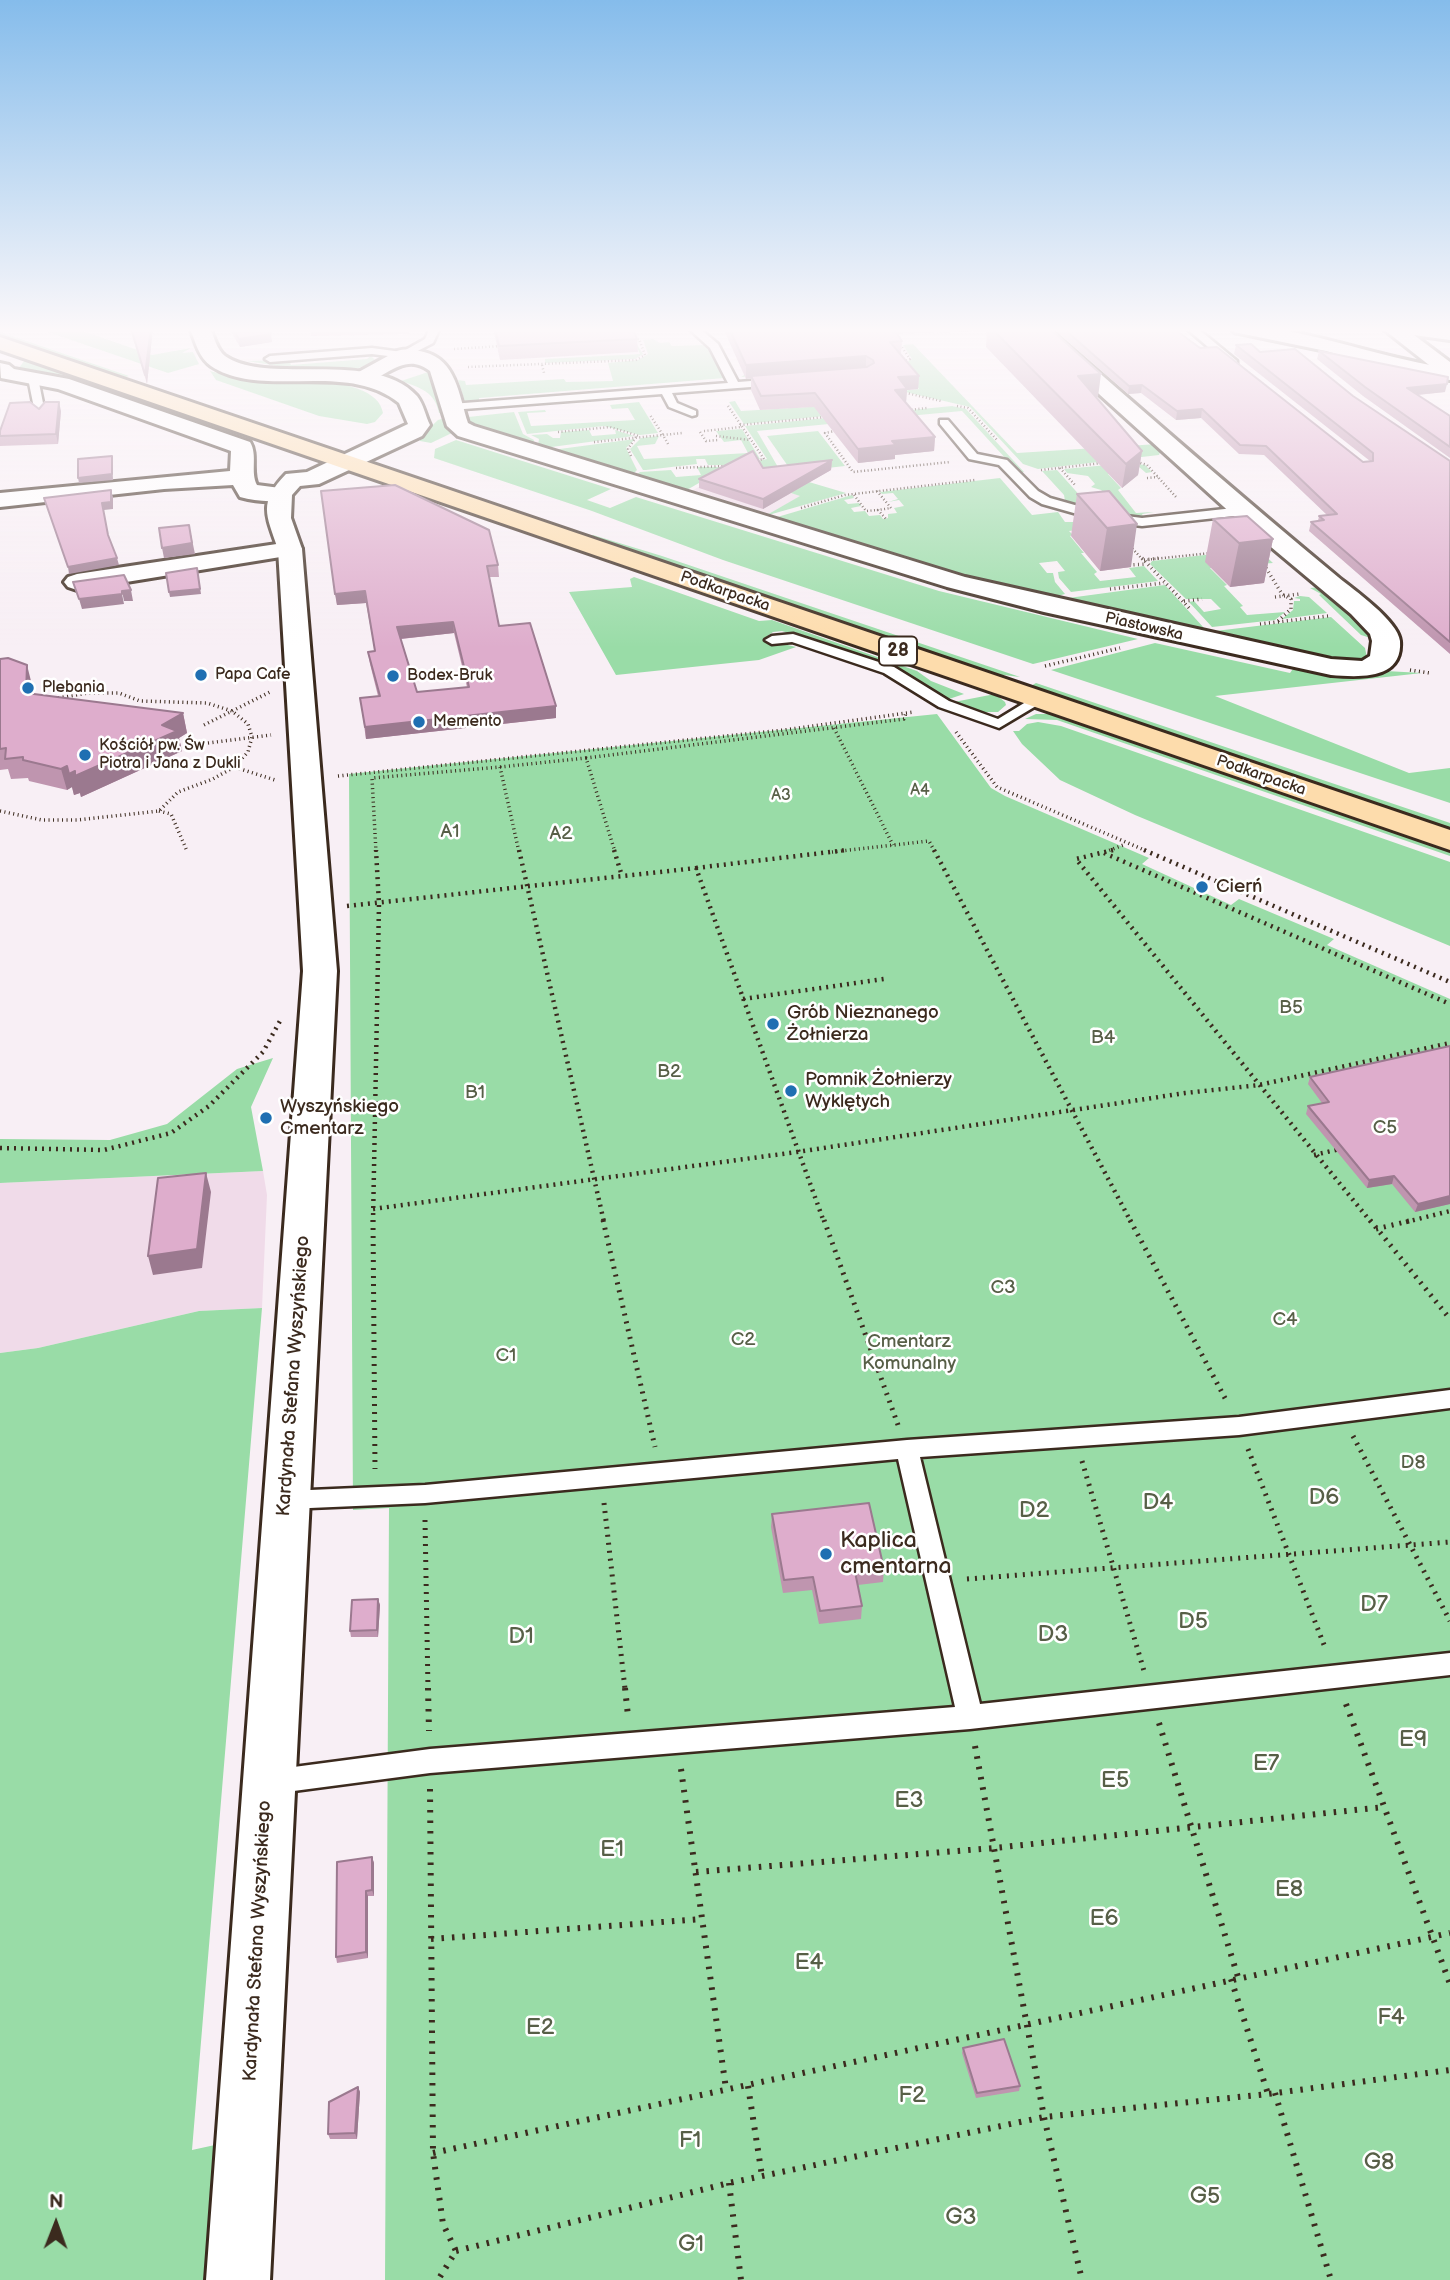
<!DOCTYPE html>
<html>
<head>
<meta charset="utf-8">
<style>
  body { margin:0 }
  #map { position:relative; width:1450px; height:2280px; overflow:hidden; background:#f8eff5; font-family:"Balsamiq Sans",sans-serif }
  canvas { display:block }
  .north { position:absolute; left:21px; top:2189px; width:70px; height:70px; -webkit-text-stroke:5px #fff; paint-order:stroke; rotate:1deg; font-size:19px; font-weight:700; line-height:28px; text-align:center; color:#3b2a1e }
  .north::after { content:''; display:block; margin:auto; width:24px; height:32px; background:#3b2a1e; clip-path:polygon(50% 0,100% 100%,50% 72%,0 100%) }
</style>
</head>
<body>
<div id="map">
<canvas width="1450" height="2280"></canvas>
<div class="north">N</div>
</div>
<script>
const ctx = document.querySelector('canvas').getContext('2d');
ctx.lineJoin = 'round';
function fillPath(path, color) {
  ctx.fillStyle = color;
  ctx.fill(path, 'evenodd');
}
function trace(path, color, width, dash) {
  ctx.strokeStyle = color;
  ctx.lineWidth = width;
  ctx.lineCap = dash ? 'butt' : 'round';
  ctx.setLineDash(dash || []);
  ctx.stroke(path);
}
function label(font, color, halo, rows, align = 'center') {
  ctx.font = font + ' "Balsamiq Sans",sans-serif';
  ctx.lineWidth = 5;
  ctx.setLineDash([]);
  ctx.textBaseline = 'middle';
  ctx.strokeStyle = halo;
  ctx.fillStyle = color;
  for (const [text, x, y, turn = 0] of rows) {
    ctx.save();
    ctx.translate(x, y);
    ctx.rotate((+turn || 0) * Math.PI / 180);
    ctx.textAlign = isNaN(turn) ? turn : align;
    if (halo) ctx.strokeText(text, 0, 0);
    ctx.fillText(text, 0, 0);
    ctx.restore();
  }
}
fillPath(new Path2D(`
  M716,477L776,488L801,496L765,516L686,494Z
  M263,1171L267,1195L262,1308L199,1311L38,1348L0,1353V1183Z`), '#f0dbe9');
fillPath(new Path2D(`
  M36,328H74L152,355L191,348L182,353L193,352L199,364L168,373Z
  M0,332L129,376L126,377L0,337Z
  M653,339L660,343L669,342L672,346L705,345L725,378L479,398V401L465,402L458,380L465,381L466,385L564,379L566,382L613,381L608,363L638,360L648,354L643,340Z
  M634,340L643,354L635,359L545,363V359L640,354Z
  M913,344L1017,453L1158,444L1162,448L1159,455L1038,469L1023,464L970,407L901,391L919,389L912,380L847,370L741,377L746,374L907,362L912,359L903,345Z
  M371,356L376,361L356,369L278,366L247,361L289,360L291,365L367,359Z
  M25,360L117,395L56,376L21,371L18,369Z
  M210,371C247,382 377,368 383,413L375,422L367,424L319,416L216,380Z
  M431,371L444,414L439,413C435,392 421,388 401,381Z
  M735,401L741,411L825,406V416L744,424L729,402Z
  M639,402L658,433L640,435L604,426L527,434L518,412L545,410L546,412L527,413L531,426L635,420L628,408L612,409L610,405Z
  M952,406L966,409L1024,472L1019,473L962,411L865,420L861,415Z
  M514,412L523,434L534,440L533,444L473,426L468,417Z
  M856,415L860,421L757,431L782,474L846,493L765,516L800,496L776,488L733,467L767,459L745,426Z
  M445,418L454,432L431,443L420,441V437L438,420Z
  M742,429L760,459L730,465H708L705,459H696L697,464L646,470H643L630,449L641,438L659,436L655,444L637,446L644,459L748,453L741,440L724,442L716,431Z
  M589,430L592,436L616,434L615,430L634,436L544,448L538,445L539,439L531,435L547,434L553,438H560L561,432Z
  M818,431L845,466L792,472L767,436Z
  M635,439L626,448L637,470L632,475L552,450Z
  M456,440L611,489L587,500L610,508L636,497L939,591L1138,639L1033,664L723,560L592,511L434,458L435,449Z
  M1129,463L1145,465L1152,472L1146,473L1138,466L1108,474L1121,488L1118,490L1136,513L1154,512L1142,514L1143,516H1130L1101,490L1091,487L1095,484L1088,476L1067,473L1064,469Z
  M697,467H727L685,491L635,476L640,472L671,470L676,477L701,475Z
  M1057,470L1092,509L1065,501L1064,495L1042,471Z
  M1000,478L1032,515L1058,512L1065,522H1073L1077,527H1103L1069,531L1073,535L1070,536L1084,553H1081L1097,572L1094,574L1100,581L1136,577L1129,568L1144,566L1158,581L1071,592L1059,578L1058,572L1065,571L1057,561L1039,563L1047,573H1053L1055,582L1065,594L1054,597L975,579L774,518L852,495L854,498L844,500L848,504L859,503L861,506L851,508L854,512L865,511L869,516L880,515L883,519L888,518V514L897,513L894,508L904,506L899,500L888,502L898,499L893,493L882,494L880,492Z
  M593,535L662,556L1020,677L1004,675L1000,677L589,537Z
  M1258,549L1273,563L1210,568L1227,585L1224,586L1243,606L1240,607L1247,615L1285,612L1275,620L1212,627L1189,602L1194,601L1204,612L1221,609L1211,599H1186L1150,564L1152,561Z
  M634,577L759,621L772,620L917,671L931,681L964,694L946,700L891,667L782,631L773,632L763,639L796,647L759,660L616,675L569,592L632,587L630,579Z
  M1165,585L1204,628L1195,629L1061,599Z
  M1321,587L1355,615L1374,639L1361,635L1319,595L1321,594L1310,588Z
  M1300,596L1309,597L1327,613L1282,619L1293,610L1294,601H1300V599L1294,598Z
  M1331,617L1365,648L1367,658L1354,664L1199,633Z
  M1155,643L1290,673L1295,666L1422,673L1215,696L1409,773L1450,768V803L1051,670Z
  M1036,683L1450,823V829L1029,687Z
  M995,694L1005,702L1006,705L998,712H980L954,702Z
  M937,714L991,788L1005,796L1149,858L1142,864L1231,905L1239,899L1334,939L1327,945L1450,999V2280H385L389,1508L353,1510L349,774Z
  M1036,714H1053L1450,851V856L1057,720L1025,719Z
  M1038,722L1061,726L1450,862V946L1135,815L1060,780L1022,744L1013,731H1019L1027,724Z
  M273,1058L251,1107L263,1171L0,1183V1139L110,1140L167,1124L237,1069Z
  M262,1308L192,2150L247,2138L237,2280H0V1353L38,1348L199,1311Z`), '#99dca7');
const lane = new Path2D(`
  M430,328H440L433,343L404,358L372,354L270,362L265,359L270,356L372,348L402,352L425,339Z
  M688,328H699L718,344L738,382L777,379L782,382L777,385L672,393L677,403L696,411V415L692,416L669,407L662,394L451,410L446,407L451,404L728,383L710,348Z
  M1186,328H1197L1237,361V365H1229Z
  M33,375L38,378L45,413L40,416L35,413L28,378Z
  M940,420H948L977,454L1007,460L1038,491L1050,498L1103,513L1142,518L1243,507L1249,511L1243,515L1142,526L1102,521L1042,504L1030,497L999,465L969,459L940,424Z
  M793,634L894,667L949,701L998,719L1034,697L1039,696L1046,700L999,728L939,707L884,673L792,642L772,644L765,640L772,636Z
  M1450,1390V1408L1239,1435L920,1457L980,1704L1450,1653V1675L970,1729L430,1773L271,1794L262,1791L258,1782L262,1773L271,1770L430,1749L955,1707L898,1459L425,1503L287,1509L279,1507L275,1500L279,1493L287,1491L425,1485L907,1440L1239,1417Z`);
const street = new Path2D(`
  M1026,328H1048C1144,412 1240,496 1338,577C1354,590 1398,621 1400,641C1403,681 1357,677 1331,675L1044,612L947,587L458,436L447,426L430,371C405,351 386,378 362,384L355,382L351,378L355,374L397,351C406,348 415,350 424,352C456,360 459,395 468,423L474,426L965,577L1331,659L1362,661L1370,656L1372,641L1370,634L1351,614L1234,516Z
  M1231,328C1245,328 1261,327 1275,329C1334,338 1390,360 1450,368V380L1411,375L1326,351L1234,332Z
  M0,363L9,365L14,369L69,379L250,442C258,455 250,472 257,485L288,489L292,494L288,499C273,503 255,501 240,497L233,485L164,489L0,507V493L230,471L231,451L58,389L1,378Z
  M290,542L299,544L302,549L299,554L77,590L68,587L64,582L68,577L77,574Z`);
const secondary = new Path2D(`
  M190,328H210C214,337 217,350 225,356C267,386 373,348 417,396C424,405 425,415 430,425L422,436L319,484L300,486L292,495L291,518L302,549L337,971L270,2280H206L303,971L278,549C266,514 258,503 286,474L307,472L408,424L399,403C346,360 262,400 211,366C199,358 195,341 190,328Z
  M1382,328H1450V340L1414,335L1450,362V378L1443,376Z`);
const primary = new Path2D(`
  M0,337L1450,830V850L0,350Z`);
trace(lane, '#3b2a1e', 5);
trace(street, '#3b2a1e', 6);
trace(secondary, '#3b2a1e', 6);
trace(primary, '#3b2a1e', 6);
trace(new Path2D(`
  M897,345L900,344L910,359L902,362
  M454,349L501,346
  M542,365L544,373
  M468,367L636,360L645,355L639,339H632
  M902,392L941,401
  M728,406L764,459L753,461
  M957,406L968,408L997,440
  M908,410L927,408
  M740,425L826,417
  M839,430L825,433L853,472L950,462
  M704,431L741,427
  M558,432L610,427L639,436
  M700,432L706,441L718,440
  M716,436L750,440
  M594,442L663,435L650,415
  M668,444L663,435L682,433
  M631,456L628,449L636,437
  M1137,462L1147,465L1176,497
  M676,468L727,466
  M1060,468L1075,485
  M1041,470L1102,463
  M1147,478L1158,477
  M877,491L891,508L878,510L886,519
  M854,495L866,511L878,510
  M801,508L845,495L975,480
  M1130,546L1143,560
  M1144,560L1211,553`), '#3b2a1e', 2.5, [1, 2.5]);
trace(new Path2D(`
  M1142,558L1191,610
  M1144,560L1160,558
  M1129,565L1147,564
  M1266,568L1282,594L1291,599V609L1278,621
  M1110,589L1164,583
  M1275,597L1300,594
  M1184,601L1202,599
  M1260,624L1328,616
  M1045,666L1120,648
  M1410,670L1430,673
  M204,725L270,692
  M834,728L893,845
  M956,732L997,787L1149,852
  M208,743L271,735
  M586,758L904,719L906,713
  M209,759L275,780
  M500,767L586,758L615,852
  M338,776L784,730L914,712
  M0,811L42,820H77L159,811L178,792L213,779L234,767L248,752L252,737L248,724L232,711L207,703L140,701L119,693H88L58,698
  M159,811L171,814L187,851
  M376,852L372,778L500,767L519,852
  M832,852L929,841L935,852
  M1105,852L1126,844`), '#3b2a1e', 3.5, [1, 3.5]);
trace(new Path2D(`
  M519,850L604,1222
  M614,850L622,876
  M934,850L1131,1222
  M1113,850L1076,859L1371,1222
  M1144,850L1450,982
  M1104,853L1450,1004
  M696,868L847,850
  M347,906L696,868L824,1222
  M743,999L884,979
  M0,1148L104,1150L171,1133L209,1106L263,1052L280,1021
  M1314,1155L1340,1149
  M373,1209L797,1152L1185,1093L1259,1085L1450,1043
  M373,1222L379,904L376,850
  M1406,1222L1450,1211`), '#3b2a1e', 4.5, [2, 5]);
trace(new Path2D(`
  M373,1220L375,1469
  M603,1220L655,1447
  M824,1220L898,1425
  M1130,1220L1226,1400
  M1370,1220L1450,1319
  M1376,1229L1413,1220
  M1353,1436L1450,1621
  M1248,1449L1326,1650
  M1082,1461L1144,1671
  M604,1503L625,1689
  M425,1520L428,1689
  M967,1579L1450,1542`), '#3b2a1e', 5, [2, 6]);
trace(new Path2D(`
  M428,1688L429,1731
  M625,1688L628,1716
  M1346,1704L1450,1984
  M1159,1723L1238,1977
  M975,1746L1044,2117L1082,2280
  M681,1769L726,2089
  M430,1789L433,2153L443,2224L456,2251L438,2280
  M696,1872L994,1848L1384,1807
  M431,1939L703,1919
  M1231,1979L1268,2094
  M748,2086L762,2176
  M1275,2093L1331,2280
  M433,2153L1450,1933
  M729,2183L741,2280
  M456,2251L729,2183L1044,2117L1268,2094L1450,2070`), '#3b2a1e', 6, [2.5, 8]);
fillPath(lane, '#fff');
fillPath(street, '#fff');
fillPath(secondary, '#fff');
fillPath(primary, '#fddcac');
fillPath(new Path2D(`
  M130,328H153L147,384Z
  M229,328H269L272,342L240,347Z
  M310,328H409V334L311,336Z
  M493,328H633L637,339L638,352L500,360Z
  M723,328H981L980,331L897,334L902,341L901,354L919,376L918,389L907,390L906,403L935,437L934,451L895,455V459L858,463L814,407L760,410L751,390V378L746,379Z
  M987,328H1049L1098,397H1096L1142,451L1138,475L1122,488L986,347Z
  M1056,328H1173L1363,462L1370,461L1234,354L1236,345L1260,352L1353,396L1450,461V654L1309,531L1311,522L1318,521L1319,516L1327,515L1264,455L1239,454L1201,418L1176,420L1141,393L1128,394L1056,331Z
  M1319,351L1445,392L1418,395L1450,416V458L1363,396L1317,359Z
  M39,409L61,411L58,444L0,446V431Z
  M832,460L831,470L763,509L699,488V479Z
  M321,491L498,565L499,577H489L499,626L556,706V718L366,739L360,698L378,696L370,664L368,652H375L366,603L337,605ZM454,633L467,687L417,692L401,639Z
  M1109,491L1131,567L1100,571L1071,536L1077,494Z
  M1213,519L1273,539L1264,583L1230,587L1205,562Z
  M0,659L32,685V694L183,713L187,733L179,738L182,751L81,797L80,793L74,795L72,787L67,790L29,781L28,778L11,779L8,769L0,770Z
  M1450,1046V1204L1415,1212L1392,1184L1367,1188L1306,1114L1308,1106L1322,1103L1308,1084L1310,1077Z
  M772,1514L884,1569L883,1582L858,1585L862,1606L861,1619L819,1624L812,1590L783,1593L771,1527Z
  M378,1599L380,1605L378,1637H351L350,1631Z
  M372,1857L374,1863V1896H368V1958L337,1963L336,1957Z
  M963,2048L1020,2086L1019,2091L976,2098L962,2053Z
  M358,2087L360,2092L357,2139H330L328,2134Z`), '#bf95af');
fillPath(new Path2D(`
  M151,328H153L147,384L145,375Z
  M271,334L272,342L240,347L239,339Z
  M866,356V369L751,376V378L746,379V365Z
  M1101,374L1098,397L1075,398L1078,376Z
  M919,376L918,389L907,390L906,402L894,403L898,377Z
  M1447,384L1445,392L1405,396L1407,388Z
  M1142,385L1141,393L1128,394L1129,386Z
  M59,402L61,411L58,444L56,434Z
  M1202,409L1201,418L1176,420L1177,411Z
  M935,437L934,451L895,455V459L858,463V449L892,441Z
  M1142,451L1138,475L1122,488L1126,464Z
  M112,456L113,480L79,483L78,478Z
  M832,460L831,470L763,509V499Z
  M111,490L113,497V509L104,510L102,503Z
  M1137,524L1131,567L1100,571L1107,528Z
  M189,525L195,554L164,558L162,548Z
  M1273,539L1264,583L1230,587L1239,543Z
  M117,558L119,565L69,574L68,567Z
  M197,568L201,594L170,597L169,592Z
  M131,590L133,601H124L122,591Z
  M365,591L366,603L337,605L335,594Z
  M122,594L124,604L82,609L79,599Z
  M453,622L454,633L399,639L397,627Z
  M27,665L32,685V714L26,693Z
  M556,706V718L366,739L365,727Z
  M183,713L187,733L179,738L182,751L81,797L80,793L74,795L72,787L67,790L61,769L162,725Z
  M206,1173L211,1192L202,1268L153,1275L148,1256Z
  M1394,1176L1392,1184L1367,1188L1369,1180Z
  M1450,1196V1204L1415,1212L1418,1204Z
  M378,1599L380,1605L378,1637L377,1630Z
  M372,1857L374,1863V1896L372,1890Z
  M366,1891L368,1896V1958L366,1952Z
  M358,2087L360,2092L357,2139L355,2133Z`), '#9b798f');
const building = new Path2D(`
  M131,328H151L145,375Z
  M232,328H269L271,334L239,339Z
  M495,328H633L637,339L499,346Z
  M729,328H893L902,341L890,342L919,376L898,377L907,389L895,390L935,437L892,441L896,445L858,449L815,393L761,396L751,376L867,367L874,363L873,360L866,356L746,365Z
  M991,328H1049L1101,374L1078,376L1142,451L1126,464Z
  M1063,328H1173L1200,348L1217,347L1363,462L1373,461V453L1236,345L1251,344L1260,352L1295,349L1353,396L1450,461V642L1311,522L1324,520L1319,516L1337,514L1266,446L1240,445L1202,409L1177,411L1142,385L1129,386Z
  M1319,351L1448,377L1447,384L1407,388L1450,416V447L1365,387Z
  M30,402L39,409L45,402H59L56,434L0,436V431L10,403Z
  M753,451L763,468L832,460L763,499L699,479Z
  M112,456V474L78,478V459Z
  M395,485L489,530L498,565L487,566L499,626L530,623L556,706L365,727L360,698L380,696L368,652L375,651L365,591L335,594L321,491ZM453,622L469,687L417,692L397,627Z
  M111,490V502L102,503L108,535L117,558L68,567L44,498Z
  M1109,491L1137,524L1107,528L1077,494Z
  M1247,516L1273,539L1239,543L1213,519Z
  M189,525L192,543L162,548L159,528Z
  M197,568L200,589L169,592L166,573Z
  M124,575L131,590L122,591V594L79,599L73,582Z
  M8,658L27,665L26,693L183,713L162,725L177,731L75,776V771L69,774L67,766L61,769L23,760V757L5,759L6,748L0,749V659Z
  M1450,1046V1196L1418,1204L1394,1176L1369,1180L1308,1106L1329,1102L1310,1077Z
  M206,1173L197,1249L148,1256L158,1178Z
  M869,1503L884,1569L855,1572L862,1606L820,1611L813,1577L784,1580L772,1514Z
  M378,1599L377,1630L350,1631L352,1600Z
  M372,1857V1890L366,1891V1952L336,1957L337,1862Z
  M1004,2039L1020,2086L977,2093L963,2048Z
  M358,2087L355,2133L328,2134L329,2102Z`);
fillPath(building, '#deadcc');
trace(building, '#9b798f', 2);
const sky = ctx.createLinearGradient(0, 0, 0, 648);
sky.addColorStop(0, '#85bceb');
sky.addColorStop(0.51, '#fcf8fa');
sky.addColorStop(1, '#fcf8fa00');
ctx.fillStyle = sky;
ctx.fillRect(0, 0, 1450, 648);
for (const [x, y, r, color] of [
  [201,675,7,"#1f6fb2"],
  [393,676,7,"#1f6fb2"],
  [28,688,7,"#1f6fb2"],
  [419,722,7,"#1f6fb2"],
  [85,755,7,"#1f6fb2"],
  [1202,887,7,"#1f6fb2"],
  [773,1024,7,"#1f6fb2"],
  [791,1091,7,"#1f6fb2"],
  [266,1118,7,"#1f6fb2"],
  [826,1554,7,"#1f6fb2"]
]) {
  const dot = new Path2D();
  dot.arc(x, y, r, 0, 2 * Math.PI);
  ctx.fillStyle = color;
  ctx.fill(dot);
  trace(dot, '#fff', 2.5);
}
label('16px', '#3b2a1e', '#fff', [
  ["Podkarpacka",725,592,19],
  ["Piastowska",1144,627,13],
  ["Podkarpacka",1261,776,19]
]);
label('16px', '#3b2a1e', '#fff', [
  ["Papa Cafe",215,675],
  ["Bodex-Bruk",407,676],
  ["Plebania",42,688],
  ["Memento",433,722],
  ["Kościół pw. Św",99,746],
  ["Piotra i Jana z Dukli",99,764]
], 'left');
label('16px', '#575f47', '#fff', [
  ["A4",920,791],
  ["A3",781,796]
]);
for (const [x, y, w] of [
  [898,651,38]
]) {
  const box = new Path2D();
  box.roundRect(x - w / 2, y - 14.5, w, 29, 5);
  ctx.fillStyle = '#fff';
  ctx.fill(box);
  trace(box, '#3b2a1e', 2);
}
label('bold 18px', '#3b2a1e', null, [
  ["28",898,651]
]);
label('19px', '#575f47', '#fff', [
  ["A1",450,832],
  ["A2",561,834],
  ["B5",1291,1008],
  ["B4",1103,1038],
  ["B2",669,1072],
  ["B1",475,1093],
  ["C5",1385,1128],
  ["C3",1003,1288],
  ["C4",1285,1320],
  ["C2",743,1340],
  ["Cmentarz",909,1342],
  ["Komunalny",909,1364],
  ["C1",506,1356],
  ["D8",1413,1463]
]);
label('19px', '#3b2a1e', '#fff', [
  ["Cierń",1216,887],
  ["Grób Nieznanego",787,1013],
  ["Żołnierza",787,1035],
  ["Pomnik Żołnierzy",805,1080],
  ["Wyklętych",805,1102],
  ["Wyszyńskiego",280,1107],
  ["Cmentarz",280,1129]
], 'left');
label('19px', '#3b2a1e', '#fff', [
  ["Kardynała Stefana Wyszyńskiego",294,1376,-86],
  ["Kardynała Stefana Wyszyńskiego",258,1941,-87]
]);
label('23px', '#575f47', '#fff', [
  ["D6",1324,1498],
  ["D4",1158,1503],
  ["D2",1034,1511],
  ["D7",1374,1605],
  ["D5",1193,1622],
  ["D3",1053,1635],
  ["D1",521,1637],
  ["E9",1413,1740],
  ["E7",1266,1764],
  ["E5",1115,1781],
  ["E3",909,1801],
  ["E1",612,1850],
  ["E8",1289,1890],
  ["E6",1104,1919],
  ["E4",809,1963],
  ["F4",1391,2018],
  ["E2",540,2028],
  ["F2",912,2096],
  ["F1",690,2141],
  ["G8",1379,2163],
  ["G5",1205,2197],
  ["G3",961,2218],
  ["G1",691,2245]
]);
label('23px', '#3b2a1e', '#fff', [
  ["Kaplica",840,1541],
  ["cmentarna",840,1567]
], 'left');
</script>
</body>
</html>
